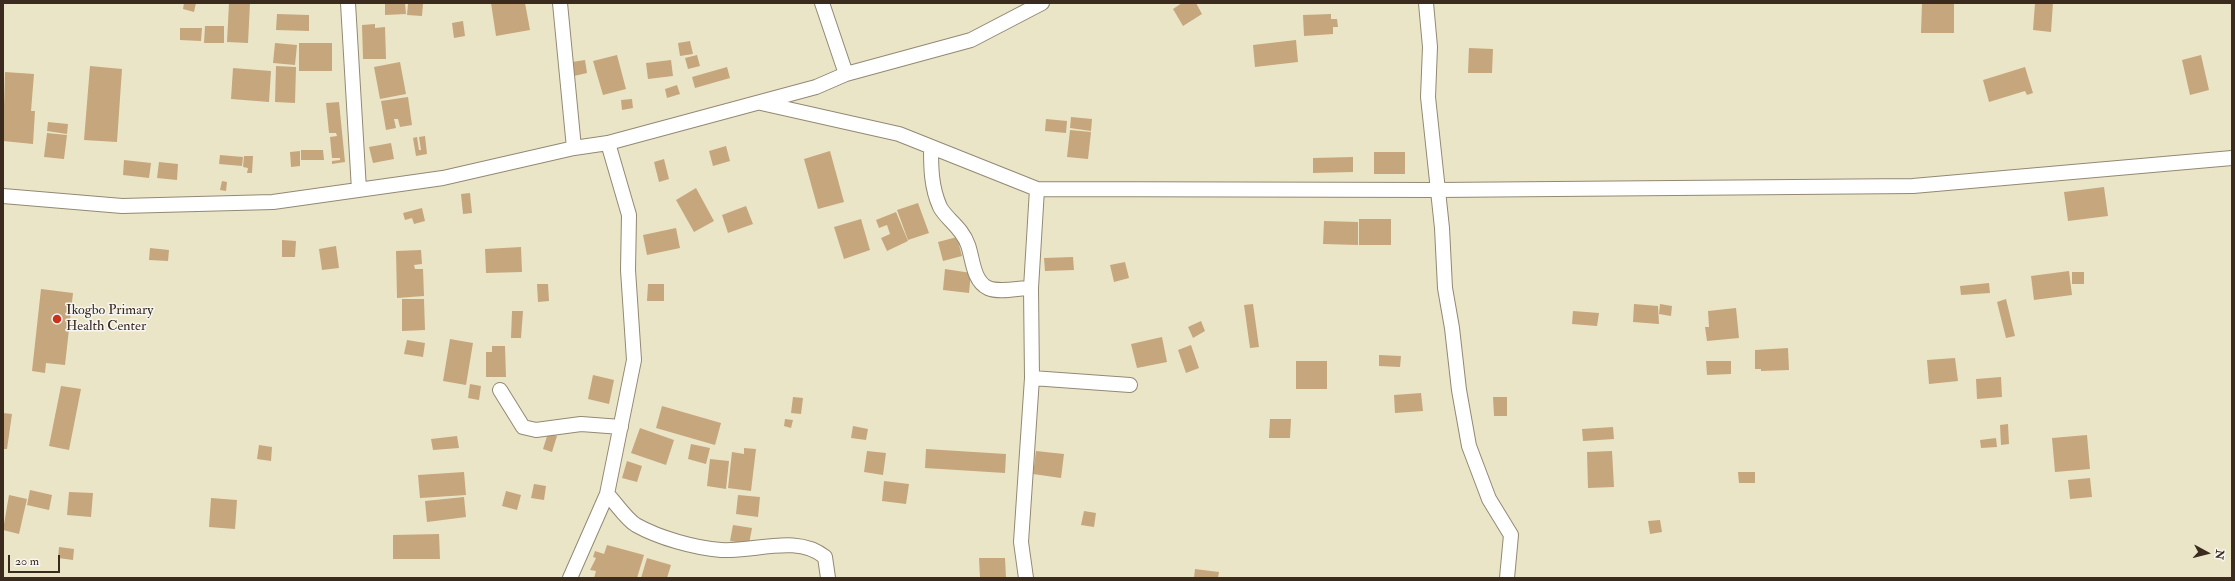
<!DOCTYPE html>
<html>
<head>
<meta charset="utf-8">
<style>
  body { margin:0 }
  #map { position:relative; width:2235px; height:581px; overflow:hidden; background:#ebe5c8; font-family:"IM FELL Double Pica",serif }
  canvas { display:block }
  .frame { position:absolute; inset:0; border:4px solid #3b2a1e; pointer-events:none }
  .north { position:absolute; left:2187px; top:533px; width:40px; height:40px; -webkit-text-stroke:3px #f6f6f2; paint-order:stroke; rotate:97deg; font-size:11px; font-weight:700; line-height:16px; text-align:center; color:#3b2a1e }
  .north::after { content:''; display:block; margin:auto; width:14px; height:18px; background:#3b2a1e; clip-path:polygon(50% 0,100% 100%,50% 72%,0 100%) }
  .scale { position:absolute; left:8px; top:555px; width:52px; height:18px; box-sizing:border-box; border:2px solid #3b2a1e; border-top:0; padding-left:5px; font-size:12px; line-height:14px; white-space:nowrap; color:#3b2a1e; -webkit-text-stroke:3px #f6f6f2; paint-order:stroke }
</style>
</head>
<body>
<div id="map">
<canvas width="2235" height="581"></canvas>
<div class="frame"></div>
<div class="north">N</div>
<div class="scale">20 m</div>
</div>
<script>
const ctx = document.querySelector('canvas').getContext('2d');
ctx.lineJoin = 'round';
function fillPath(path, color) {
  ctx.fillStyle = color;
  ctx.fill(path, 'evenodd');
}
function trace(path, color, width, dash) {
  ctx.strokeStyle = color;
  ctx.lineWidth = width;
  ctx.lineCap = dash ? 'butt' : 'round';
  ctx.setLineDash(dash || []);
  ctx.stroke(path);
}
function label(font, color, halo, rows, align = 'center') {
  ctx.font = font + ' "IM FELL Double Pica",serif';
  ctx.lineWidth = 3;
  ctx.setLineDash([]);
  ctx.textBaseline = 'middle';
  ctx.strokeStyle = halo;
  ctx.fillStyle = color;
  for (const [text, x, y, turn = 0] of rows) {
    ctx.save();
    ctx.translate(x, y);
    ctx.rotate((+turn || 0) * Math.PI / 180);
    ctx.textAlign = isNaN(turn) ? turn : align;
    if (halo) ctx.strokeText(text, 0, 0);
    ctx.fillText(text, 0, 0);
    ctx.restore();
  }
}
fillPath(new Path2D(`
  M184,3H196L194,12L183,9Z
  M229,3H250L248,43L227,42Z
  M385,3H405L406,14L385,15Z
  M491,3H525L530,30L496,36Z
  M1182,3H1196L1202,14L1183,26L1173,9Z
  M1922,3H1954V33H1921Z
  M2035,3H2053L2051,32L2033,30Z
  M408,4H423L422,16L407,15Z
  M277,14L309,15V31L276,30Z
  M1331,14V19H1337L1338,27H1333V34L1304,36L1303,15Z
  M463,21L465,36L454,38L452,23Z
  M375,24V28L385,27L386,59H363L362,25Z
  M205,26H224V43H204Z
  M180,28H202L201,41L180,40Z
  M1296,40L1298,62L1255,67L1253,45Z
  M690,41L693,54L680,56L678,43Z
  M275,43L297,45L295,65L273,63Z
  M299,43H332V71H299Z
  M1469,48L1493,49L1492,73H1468Z
  M617,55L626,89L603,95L593,61Z
  M697,55L700,66L688,69L685,58Z
  M2201,55L2209,90L2190,95L2182,60Z
  M585,60L587,73L574,76L572,62Z
  M671,60L673,76L648,79L646,63Z
  M400,62L406,94L380,99L374,67Z
  M90,66L122,69L117,142L84,140Z
  M276,66L296,67L295,103L275,102Z
  M727,67L730,78L695,88L692,77Z
  M2025,67L2033,93L2027,95L2025,91L1989,102L1983,80Z
  M233,68L271,71L269,102L231,99Z
  M5,72L34,74L31,111H35L33,144L3,141Z
  M677,85L680,94L667,98L665,89Z
  M408,97L412,125L400,127L398,119H394L396,128L386,130L381,101Z
  M632,99L633,108L622,110L621,100Z
  M339,102L345,162L332,164V161L340,160V158H332L330,137L337,136L336,133H329L326,103Z
  M1071,117L1092,119L1091,131L1070,128Z
  M1046,119L1067,121L1066,133L1045,131Z
  M48,122L68,124L67,134L47,131Z
  M1070,130L1091,132L1088,159L1067,157Z
  M47,133L67,135L64,159L44,157Z
  M425,136L427,154L416,156L413,138L417,137L419,150H421L419,137Z
  M391,143L394,159L373,163L369,147Z
  M726,146L730,161L713,166L709,151Z
  M301,150H323L324,160H301Z
  M300,151V166L291,167L290,152Z
  M830,151L844,202L818,209L804,159Z
  M1374,152H1405V174H1374Z
  M220,155L243,157L242,166L219,164Z
  M244,156H253L252,173H247L248,168L243,167Z
  M1353,157V172L1313,173V158Z
  M664,159L669,179L659,182L654,162Z
  M124,160L151,163L149,178L123,175Z
  M159,162L178,164L177,180L157,178Z
  M222,181L227,182L226,191L220,190Z
  M2104,187L2108,216L2068,221L2064,192Z
  M696,188L714,221L694,232L676,200Z
  M470,193L472,213L463,214L461,194Z
  M918,203L929,233L908,240L897,210Z
  M746,206L753,224L728,233L722,215Z
  M422,208L425,221L414,224L412,218L405,220L403,213Z
  M896,212L908,241L887,251L881,238L890,234L887,225L879,228L876,220Z
  M861,219L870,250L844,259L834,227Z
  M1359,219H1391V245H1359Z
  M1324,221L1358,222V245L1323,244Z
  M676,228L680,248L647,255L643,235Z
  M957,237L962,256L943,261L938,242Z
  M282,240L296,241L295,257H282Z
  M336,246L339,268L322,270L319,249Z
  M521,247L522,272L486,273L485,249Z
  M150,248L169,250L168,261L149,260Z
  M421,250L422,264L414,265L415,269H423L424,296L397,298L396,251Z
  M1073,257L1074,270L1045,271L1044,258Z
  M1125,262L1129,278L1114,282L1110,265Z
  M945,269L971,273L969,293L943,290Z
  M2069,271L2072,295L2034,300L2031,276Z
  M2072,272H2084V284H2072Z
  M1989,283L1990,293L1961,295L1960,286Z
  M537,284H548L549,301L538,302Z
  M648,284H664V301H647Z
  M41,289L73,293L65,365L46,363L45,373L32,371Z
  M402,299H424L425,330L402,331Z
  M2006,299L2015,336L2006,338L1997,302Z
  M1253,304L1259,347L1250,348L1244,305Z
  M1634,304L1658,306L1659,324L1633,322Z
  M1660,304L1672,306L1671,316L1659,314Z
  M1736,308L1739,338L1707,341L1705,327H1709L1708,311Z
  M512,311H523L521,338H511Z
  M1573,311L1599,313L1597,326L1572,324Z
  M1201,321L1205,331L1193,338L1188,327Z
  M1162,337L1167,362L1137,368L1131,344Z
  M450,339L473,343L466,385L443,381Z
  M407,340L425,343L423,357L404,354Z
  M1191,345L1199,368L1186,373L1178,350Z
  M492,346H505L506,377H486V352H492Z
  M1788,348L1789,370L1761,371V369H1755V350Z
  M1379,355L1401,356L1400,367L1379,366Z
  M1955,358L1958,381L1929,384L1927,360Z
  M1296,361H1327V389H1296Z
  M1706,361H1731V374L1707,375Z
  M593,375L614,380L609,404L588,399Z
  M2001,377L2002,397L1977,399L1976,379Z
  M470,384L481,386L479,400L468,398Z
  M61,386L81,389L69,450L49,446Z
  M1421,393L1423,411L1395,413L1394,395Z
  M793,397L803,398L801,414L791,413Z
  M1493,397H1507V416H1494Z
  M662,406L721,423L715,445L656,428Z
  M3,413L12,414L7,449H3Z
  M785,419L793,420L791,428L784,426Z
  M1270,419H1291L1290,438H1269Z
  M2008,424L2009,444L2001,445L2000,425Z
  M853,426L868,429L866,440L851,438Z
  M1613,427L1614,439L1583,441L1582,429Z
  M640,428L674,440L666,465L631,453Z
  M548,433L557,436L552,452L543,449Z
  M2087,435L2090,469L2055,472L2052,438Z
  M457,436L459,448L433,450L431,439Z
  M1996,438L1997,447L1981,448L1980,440Z
  M691,444L710,448L706,464L688,459Z
  M259,445L272,447L271,461L257,459Z
  M744,448L756,449L751,491L728,488L732,452L744,454Z
  M926,449L1006,454L1005,473L925,468Z
  M867,451L886,453L883,475L864,472Z
  M1036,451L1064,454L1061,478L1033,474Z
  M1612,451L1614,487L1588,488L1587,452Z
  M710,459L729,461L726,489L707,486Z
  M627,461L642,466L637,482L622,478Z
  M464,472L466,495L420,498L418,475Z
  M1738,472H1755V483H1739Z
  M2090,478L2092,497L2070,499L2068,480Z
  M884,481L909,484L906,504L882,501Z
  M534,484L546,486L544,500L531,498Z
  M30,490L52,495L49,510L27,505Z
  M506,491L521,495L517,510L502,506Z
  M69,492L93,493L91,517L67,515Z
  M9,495L27,499L19,534L3,530Z
  M738,495L760,497L758,517L736,514Z
  M464,497L466,517L427,522L425,501Z
  M211,498L237,500L235,529L209,527Z
  M1084,511L1096,513L1094,527L1081,525Z
  M1660,520L1662,532L1650,534L1648,521Z
  M733,525L752,528L749,544L730,541Z
  M439,534L440,559H393V535Z
  M607,545L644,555L637,578H594L596,571L590,570L596,558L593,557L595,551L604,554Z
  M59,547L74,549L73,560L58,558Z
  M647,558L671,565L667,578H641Z
  M979,558H1005L1006,578H980Z
  M1195,569L1219,572L1218,578H1194Z`), '#c6a67c');
const street = new Path2D(`
  M348,3L359,190
  M560,3L574,148
  M822,3L846,74
  M1426,3L1430,47L1428,97L1442,228L1445,288L1452,328L1459,390L1469,446L1489,499L1511,535L1507,578
  M761,103L899,134L1037,189
  M931,147C931,167 931,187 940,207C946,219 962,227 968,245C973,259 973,281 988,288C1000,293 1018,288 1031,288
  M3,196L122,206L273,202L443,178L574,148L608,143L816,87L846,74L971,40L1042,3
  M1032,378L1130,385
  M500,390L523,427L536,430L581,424L621,427
  M607,494C616,503 626,519 636,525C659,538 695,548 721,550C755,552 797,534 825,557L828,578
  M570,578L607,494L634,360L628,270L629,215L608,143
  M1026,578L1021,542L1032,378L1031,288L1037,189L1437,190L1913,186L2232,158`);
trace(street, '#938873', 16);
trace(street, '#fff', 14);
for (const [x, y, r, color] of [
  [57,319,5,"#c8321e"]
]) {
  const dot = new Path2D();
  dot.arc(x, y, r, 0, 2 * Math.PI);
  ctx.fillStyle = color;
  ctx.fill(dot);
  trace(dot, '#f6f6f2', 1.5);
}
label('14px', '#3b2a1e', '#f6f6f2', [
  ["Ikogbo Primary",66,311],
  ["Health Center",66,327]
], 'left');
</script>
</body>
</html>
